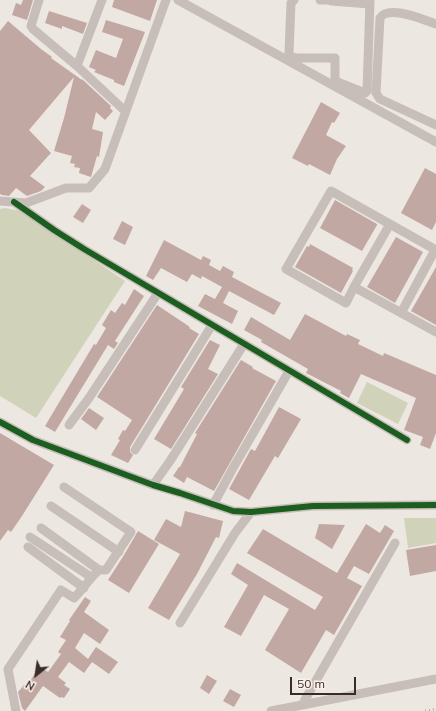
<!DOCTYPE html>
<html>
<head>
<meta charset="utf-8">
<style>
  body { margin:0 }
  #map { position:relative; width:436px; height:711px; overflow:hidden; background:#ede7e1; font-family:Mulish,sans-serif }
  canvas { display:block }
  .north { position:absolute; left:16px; top:655px; width:40px; height:40px; -webkit-text-stroke:3px #faf0e8; paint-order:stroke; rotate:210deg; font-size:11px; font-weight:700; line-height:16px; text-align:center; color:#382b28 }
  .north::after { content:''; display:block; margin:auto; width:14px; height:18px; background:#382b28; clip-path:polygon(50% 0,100% 100%,50% 72%,0 100%) }
  .scale { position:absolute; left:290px; top:677px; width:66px; height:18px; box-sizing:border-box; border:2px solid #382b28; border-top:0; padding-left:5px; font-size:12px; line-height:14px; white-space:nowrap; color:#382b28; -webkit-text-stroke:3px #faf0e8; paint-order:stroke }
</style>
</head>
<body>
<div id="map">
<canvas width="436" height="711"></canvas>
<div class="north">N</div>
<div class="scale">50 m</div>
</div>
<script>
const ctx = document.querySelector('canvas').getContext('2d');
ctx.lineJoin = 'round';
function fillPath(path, color) {
  ctx.fillStyle = color;
  ctx.fill(path, 'evenodd');
}
function trace(path, color, width, dash) {
  ctx.strokeStyle = color;
  ctx.lineWidth = width;
  ctx.lineCap = dash ? 'butt' : 'round';
  ctx.setLineDash(dash || []);
  ctx.stroke(path);
}
fillPath(new Path2D(`
  M5,208L21,211L125,281L36,418L0,396V209Z
  M367,382L408,403L398,424L357,403Z
  M404,518H436V543L408,548Z`), '#d0d3ba');
fillPath(new Path2D(`
  M23,0H33L27,20L12,15L16,3L21,5Z
  M114,0H157L150,21L112,7Z
  M49,11L87,23L83,34L62,26V29L45,23Z
  M106,20L145,32L124,86L114,82V80L94,72L96,70L89,67L96,50L116,58L123,39L102,32Z
  M8,21L41,49L52,57L51,58L82,80V79L111,106L110,108L113,111L105,120L96,112L92,129L103,132L99,157L97,156L91,177L79,173L80,168L74,167L75,164L70,163L72,156L54,151L64,118L74,77L29,130L51,153L30,176L45,187L41,191L27,196L16,188L9,196L2,195L0,194V31Z
  M321,102L340,113L334,123L332,122L326,135L346,146L337,159L330,175L309,164L308,166L292,158Z
  M425,168L436,174V222L432,230L401,213Z
  M335,200L377,224V225L362,251L320,228Z
  M82,204L91,210L83,223L73,217Z
  M122,221L133,227L125,245L113,239Z
  M396,237L423,252L395,303L367,287Z
  M164,240L201,260L203,256L211,260L209,265L220,271L223,266L234,272L232,277L281,303L274,315L229,291L223,303L238,311L232,324L198,306L205,294L215,299L222,287L202,276L201,279L192,274L187,282L161,268L153,280L146,276Z
  M310,244L353,268L352,270L353,271L341,293L295,267L307,246L309,247Z
  M436,267V325L411,311Z
  M134,289L144,296L115,341L118,343L114,349L108,345L55,432L45,426L94,344L96,345L106,328L102,325L111,310L115,313L122,303L125,305Z
  M157,305L190,327L189,328L199,334L130,447V452L133,455L128,463L111,455L120,440L118,439L123,430L125,431L132,420L97,397Z
  M305,314L346,336L347,334L360,340L358,344L383,356L384,353L436,375V433L430,449L420,445L423,437L404,430L416,398L361,374L349,398L340,393L341,391L306,373L308,369L261,342L262,340L244,330L251,317L290,340Z
  M210,340L220,345L208,369L218,374L171,449L154,439L184,389L181,387Z
  M241,360L253,367L252,368L276,381L214,491L187,477L184,483L173,476L179,467H180L197,434L195,433Z
  M279,407L301,419L278,458L275,456L249,500L229,489L251,449L255,451Z
  M89,408L104,418L96,430L81,419Z
  M0,433L54,465L22,516L11,532L8,530L0,541Z
  M185,511L223,521L219,538L216,537L197,574L169,620L148,608L180,554L154,540L166,519L181,527Z
  M319,524L345,525L332,549L315,538Z
  M366,524L380,533L385,525L394,531L369,574L354,566L347,578L362,586L334,635L326,630L301,673L265,650L289,609L264,595L241,636L224,627L248,585L231,574L237,563L315,610L323,597L247,553L263,529L337,573Z
  M138,531L159,544L129,593L108,580L124,555Z
  M436,545V571L410,576L406,550Z
  M85,597L91,601L84,612L109,630L100,644L84,633L75,648L88,659L96,647L118,662L109,674L92,662L84,673L69,662L58,677L66,683L64,685L70,689L64,698L61,697L60,698L43,686L25,711L22,708L18,692L24,685L26,686L40,667L48,672L61,654L58,652L66,640L60,637L70,621L69,620Z
  M207,675L217,681L209,694L200,688Z
  M230,689L241,695L234,707L223,701Z`), '#c2a8a2');
trace(new Path2D(`
  M39,0L31,26L33,29L77,66
  M102,0L77,66L125,111
  M178,0L436,142
  M294,0L291,3L289,53L291,57L296,58H335V81L365,93L367,91L370,0
  M320,0H331
  M331,1L370,4
  M436,24C424,20 388,4 380,18L376,93L380,99L436,125
  M0,201L26,203L66,188H89L105,169L166,0
  M14,202L54,230L84,249L407,440
  M436,250L331,191L286,269L346,303L354,287L436,332
  M354,287L390,224
  M401,313L435,250
  M0,422L33,440L153,485L180,493L233,511L251,512L313,506L436,505
  M69,425L89,398L158,293
  M135,450L212,325
  M153,485L170,461L244,344
  M213,505L233,468L289,371
  M51,506L119,552
  M41,528L99,570
  M30,537L91,577
  M395,543L302,705L436,679
  M28,547L84,588
  M180,623L235,533L251,512
  M16,711L8,669L61,590L74,598C83,589 90,578 99,570H106L131,532L64,487
  M271,711L302,705`), '#c7beb9', 9);
trace(new Path2D(`
  M425,711L436,709`), '#afa8a4', 2.5, [1, 3]);
trace(new Path2D(`
  M14,202L54,230L84,249L407,440
  M0,422L33,440L153,485L180,493L233,511L251,512L313,506L436,505`), '#1b5e20', 6);
</script>
</body>
</html>
